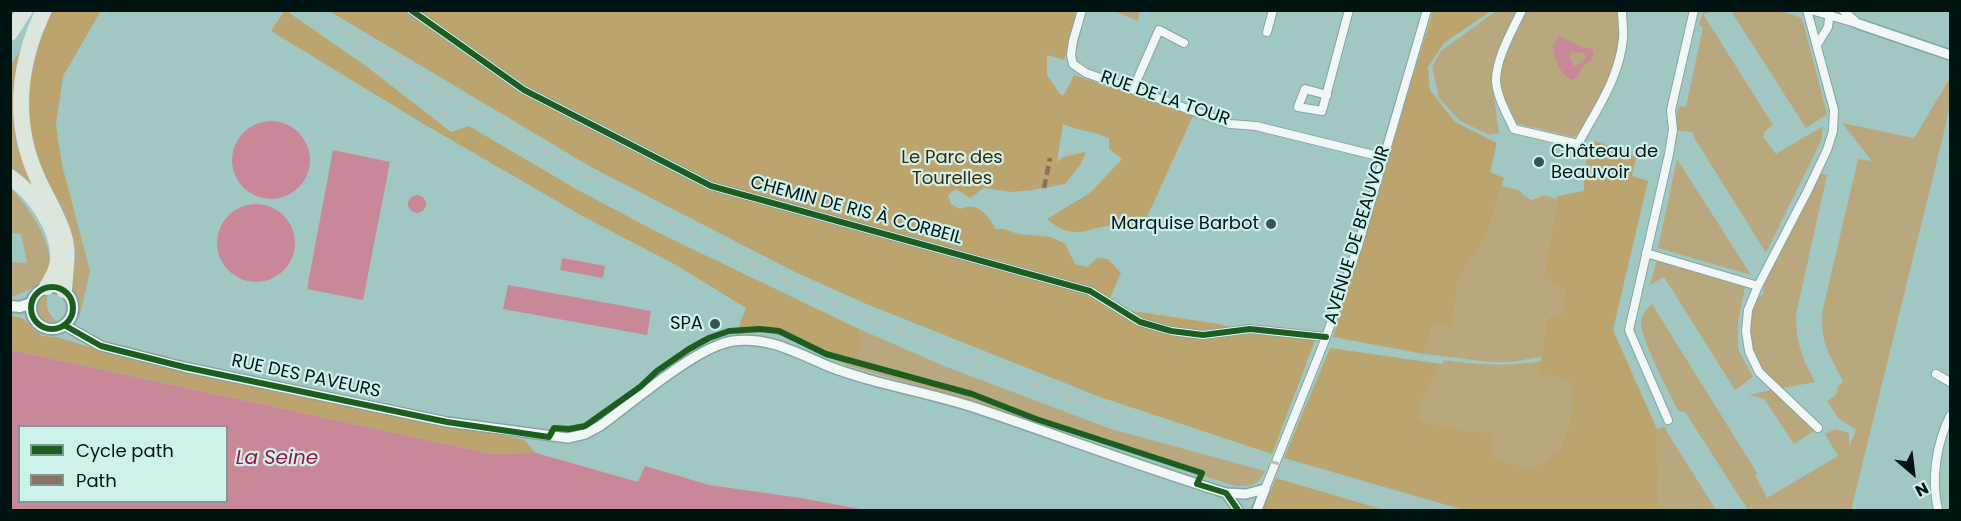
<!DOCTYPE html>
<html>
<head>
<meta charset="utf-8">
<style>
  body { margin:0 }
  #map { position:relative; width:1961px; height:521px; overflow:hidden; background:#a1c7c3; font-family:Poppins,sans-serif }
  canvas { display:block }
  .frame { position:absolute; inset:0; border:12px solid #001513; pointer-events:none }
  .legend { position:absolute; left:18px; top:425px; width:210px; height:78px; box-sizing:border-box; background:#cff1ec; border:2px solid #7c9995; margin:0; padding:8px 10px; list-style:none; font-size:18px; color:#001513 }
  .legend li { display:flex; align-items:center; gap:12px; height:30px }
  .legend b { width:30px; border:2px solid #7c9995 }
  .north { position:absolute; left:1883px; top:443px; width:60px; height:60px; -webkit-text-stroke:4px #cff1ec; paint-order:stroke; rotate:152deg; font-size:16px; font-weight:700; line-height:24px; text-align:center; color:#001513 }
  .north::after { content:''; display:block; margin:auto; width:21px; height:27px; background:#001513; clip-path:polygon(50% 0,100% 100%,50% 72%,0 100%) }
</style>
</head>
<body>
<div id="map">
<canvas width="1961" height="521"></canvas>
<div class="frame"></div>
<ul class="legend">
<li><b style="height:8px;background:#1b5e20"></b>Cycle path</li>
<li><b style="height:8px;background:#8d6e63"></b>Path</li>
</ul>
<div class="north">N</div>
</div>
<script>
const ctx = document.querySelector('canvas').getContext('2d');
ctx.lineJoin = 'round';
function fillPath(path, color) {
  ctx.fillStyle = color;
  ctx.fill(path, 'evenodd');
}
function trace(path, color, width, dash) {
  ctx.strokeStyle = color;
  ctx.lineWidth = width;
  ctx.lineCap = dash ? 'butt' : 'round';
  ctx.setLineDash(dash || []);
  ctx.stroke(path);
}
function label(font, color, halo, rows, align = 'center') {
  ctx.font = font + ' Poppins,sans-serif';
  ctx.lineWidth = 4.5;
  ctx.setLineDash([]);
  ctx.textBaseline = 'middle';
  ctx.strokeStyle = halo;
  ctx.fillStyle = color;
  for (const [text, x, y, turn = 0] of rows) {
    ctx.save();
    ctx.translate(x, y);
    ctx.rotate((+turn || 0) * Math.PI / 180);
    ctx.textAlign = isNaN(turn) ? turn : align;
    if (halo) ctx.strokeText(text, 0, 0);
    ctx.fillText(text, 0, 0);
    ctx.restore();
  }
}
fillPath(new Path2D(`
  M1114,11H1140L1138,21Z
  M1496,11H1516L1498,50L1491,76L1499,133L1490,135L1460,121L1439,98L1432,66L1441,51Z
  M1522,11H1622L1623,40L1613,79L1587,127L1573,137L1515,123C1507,110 1497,96 1496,81C1496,57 1513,31 1522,11Z
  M1703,11H1715L1703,14L1773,125L1765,131L1763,137L1776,154L1823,126L1821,141L1766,253L1695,139L1692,132L1673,130L1679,106L1686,107L1703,27L1699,25Z
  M1731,11H1781L1802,18L1827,114L1806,128Z
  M24,45L16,83L35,188L11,169V64Z
  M1950,78V103L1944,132L1851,510H1748L1685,412L1678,411C1669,392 1643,343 1641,324C1641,318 1646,308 1652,304L1757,473L1755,475L1767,498L1838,456L1825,434L1835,429L1849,433V447L1856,430L1839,419L1827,401L1836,395L1838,386L1843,382C1830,352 1819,345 1823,309L1858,159L1872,161L1842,123L1914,138Z
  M1677,159L1751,275L1658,248Z
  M1821,174L1827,175L1796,315C1796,343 1802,357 1815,382L1778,389L1818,428L1794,444L1764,399L1749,395L1776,389L1759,372L1746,331L1752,298L1763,295L1764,284Z
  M1502,186L1519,190L1523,195L1532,200L1545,195L1555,199L1558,196L1543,276L1566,291L1562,314L1547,316L1541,357L1510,362H1490L1424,354L1433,325H1453L1458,277L1487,237Z
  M11,188C27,206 61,250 46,275C39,286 22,294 11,297V262L27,263L21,234L11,233Z
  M52,193L75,214L90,271L79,319C81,302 74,298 70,283C68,274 74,268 75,260C78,238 61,212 52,193Z
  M1658,256L1746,282L1738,323V349L1753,377L1735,390L1664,277L1650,285Z
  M48,294C45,305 47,313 56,321C47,324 40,319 37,310L39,299Z
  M859,329L944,366L1111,429L1265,471C1257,487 1252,486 1235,486L967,400L849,366L862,347Z
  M1444,360C1478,365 1506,367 1541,361L1539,373L1571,383L1570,421L1560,449L1534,469L1492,458L1491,433L1469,431L1418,420L1424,396Z
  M1665,426L1667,432L1716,510H1659L1657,429Z`), '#b9a87e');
fillPath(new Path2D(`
  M285,10L366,66L451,132L469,126L576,189L661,234L859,329L862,347L849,366L782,336L764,332L736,334L746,308L676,265L586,218L422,123L271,31Z
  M50,11H101L63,76L56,125L62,165L75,214C68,207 58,200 52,192C42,179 38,164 34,149C21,98 28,58 50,11Z
  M329,11H1074L1076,19L1064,60L1047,55V75L1061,95H1064L1074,75L1194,114L1141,230C1135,229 1129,225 1123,225C1093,222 1079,246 1047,219L1090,193L1122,159L1109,149V138C1093,131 1079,131 1063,124L1057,162L1063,157L1086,152L1080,165L1065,184L1033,190L1011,192L984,188L970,198L956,189L948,195L951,204L960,209C978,200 988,216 996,229H1004L1018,234L1051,237L1065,244L1075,264L1087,267L1097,258L1108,259L1121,273L1106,307L1219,324L1253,334L1316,338L1272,454L1100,397L864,303L795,272L591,167Z
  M1433,11H1491L1444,43L1428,67L1430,90L1455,122L1497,143L1490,172L1504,178L1487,237L1458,278L1453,325H1433L1424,354L1333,337Z
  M1596,141L1636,157L1632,176L1648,181L1613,330L1657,429L1659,510H1464L1284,458L1330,348L1442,364L1424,396L1418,420L1469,431L1492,433L1493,458L1534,469L1560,449L1570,421L1571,383L1539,373L1547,316L1562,314L1566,291L1543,277L1558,196L1584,191C1585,173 1583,154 1596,141Z
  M10,315L24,319L32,328L42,336L57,337L115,355L524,440L536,453L492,454L11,350Z
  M1276,478L1384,510H1263Z`), '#bca46f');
fillPath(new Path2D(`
  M1560,37C1572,39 1577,50 1591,48L1594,52L1592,59L1583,67L1575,79L1571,80C1558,72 1554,58 1553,44ZM1573,52L1584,53L1586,58L1579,64L1574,66L1569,57L1570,54Z
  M232 160a39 39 0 1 1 78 0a39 39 0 1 1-78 0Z
  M333,150L390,162L363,300L307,289Z
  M408 204a9 9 0 1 1 18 0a9 9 0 1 1-18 0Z
  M217 243a39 39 0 1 1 78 0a39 39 0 1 1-78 0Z
  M562,258L605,266L603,278L560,270Z
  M508,285L651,311L647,335L503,309Z
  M11,350L492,454L536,453L638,482L645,466L709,485L801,498L865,510H11ZM20,426H226V502H20Z`), '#c88898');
const minor = new Path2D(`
  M411,10L524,90L711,186L1090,291L1140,322L1171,331L1203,335L1250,329L1326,337
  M1082,10L1073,41L1071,55L1073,64L1086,73L1230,124L1256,126L1382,157
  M1522,10C1512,31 1496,58 1496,81C1497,97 1507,114 1514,129L1578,144C1596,110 1619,79 1623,39C1624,30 1622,20 1622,10
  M1807,10L1834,110L1833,131L1827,150L1807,192L1758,286L1748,310L1746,331L1749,351L1759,372L1818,428
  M1811,10L1859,24
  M1843,10L1855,21
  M1267,32L1273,10
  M1817,45L1828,27L1830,10
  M1133,89L1159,30L1184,43
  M1327,95L1305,89L1298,107L1322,111L1349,10
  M1646,253L1758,286
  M1936,374L1950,382
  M1668,420L1629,330L1669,154L1673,130L1671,110L1694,10
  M1265,489L1325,340L1358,246L1427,10
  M1938,510C1931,480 1936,444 1950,416`);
const tertiary = new Path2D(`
  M1859,24L1950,55
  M64,325L101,346L184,367L447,422L568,438L585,434L600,426C632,403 697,346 733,341C768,336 797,353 828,366C840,371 854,375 867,379C906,390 946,397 985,411C1065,438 1145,468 1226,493L1246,494L1265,489
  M1226,493L1238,510
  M1257,510L1265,489`);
const secondary = new Path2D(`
  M31 308a21 21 0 1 1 42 0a21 21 0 1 1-42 0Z
  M10,306L20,307L31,303`);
const trunk = new Path2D(`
  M44,10C18,64 12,122 37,177C46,198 60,218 65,240C68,256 65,274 64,290
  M10,33L25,10
  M10,177C35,194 60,229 58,261C57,270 52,279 47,287`);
trace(minor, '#85a4a0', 10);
trace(tertiary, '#85a4a0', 12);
trace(secondary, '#85a4a0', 14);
trace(trunk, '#d5e6e4', 16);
trace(minor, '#f1f7f6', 8);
trace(tertiary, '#f1f7f6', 9);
trace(secondary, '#f1f7f6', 10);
trace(trunk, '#dce6dc', 14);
trace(new Path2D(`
  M310,10L502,126L665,218L830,301L1013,377L1196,440L1440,510
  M354,46L457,124`), '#b4bebd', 3, [12, 6]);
trace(new Path2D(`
  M1044,188L1050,158`), '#8d6e63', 4.5, [9, 4.5]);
trace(new Path2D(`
  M411,10L524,90L711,186L1090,291L1140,322L1171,331L1203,335L1250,329L1326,337
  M31 308a21 21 0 1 1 42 0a21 21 0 1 1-42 0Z
  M64,325L101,346L184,367L447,422L549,437L554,428L569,429L585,426L640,387L657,371L689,349L709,338L729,331L760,329L779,331L826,354L972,394L1036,419L1202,473L1197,484L1226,493L1238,510`), '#1b5e20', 6);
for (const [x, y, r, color] of [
  [1539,162,6,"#385351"],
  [1271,224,6,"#385351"],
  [715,324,6,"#385351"]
]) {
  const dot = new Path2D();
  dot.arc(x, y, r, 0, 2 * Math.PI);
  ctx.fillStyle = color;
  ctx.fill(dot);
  trace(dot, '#cff1ec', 2);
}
label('18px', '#001513', '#cff1ec', [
  ["RUE DE LA TOUR",1165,99,19],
  ["CHEMIN DE RIS À CORBEIL",856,211,15],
  ["AVENUE DE BEAUVOIR",1358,235,-73],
  ["RUE DES PAVEURS",306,377,12]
]);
label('18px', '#001513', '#cff1ec', [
  ["Château de",1551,152,"left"],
  ["Beauvoir",1551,173,"left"],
  ["Marquise Barbot",1259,224],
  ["SPA",703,324]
], 'right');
label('18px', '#452701', '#cff1ec', [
  ["Le Parc des",952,158],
  ["Tourelles",952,179]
]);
label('italic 20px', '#981243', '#cff1ec', [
  ["La Seine",277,459]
]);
</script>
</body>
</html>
